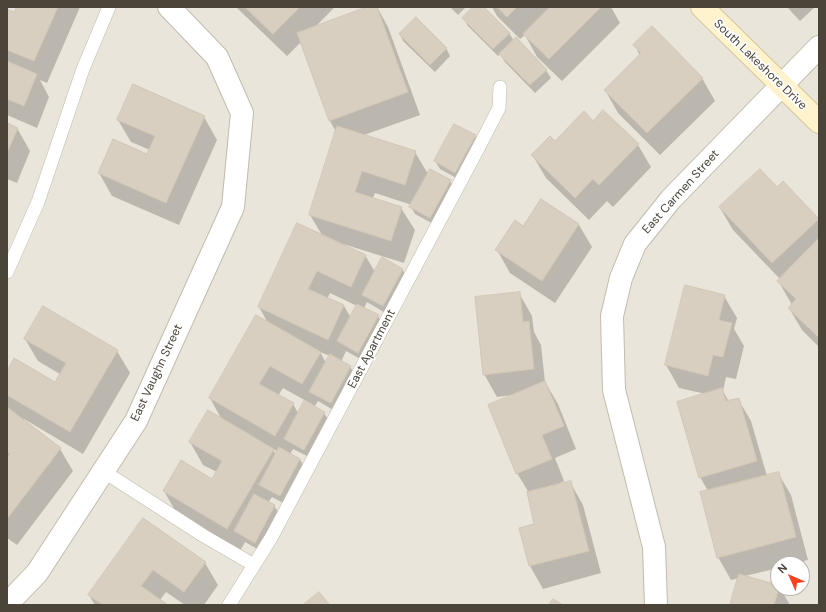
<!DOCTYPE html>
<html>
<head>
<meta charset="utf-8">
<style>
  body { margin:0 }
  #map { position:relative; width:826px; height:612px; overflow:hidden; background:#f6f3ec; font-family:"DM Sans",sans-serif }
  canvas { display:block }
  .frame { position:absolute; inset:0; border:8px solid #4b4439; pointer-events:none }
  .north { position:absolute; left:770px; top:556px; width:40px; height:40px; box-sizing:border-box; background:#fff; border:1px solid #b7b4b0; border-radius:50%; rotate:315deg; font-size:11px; font-weight:700; line-height:16px; text-align:center; color:#4b4439 }
  .north::after { content:''; display:block; margin:auto; width:14px; height:18px; background:#fc3f1d; clip-path:polygon(50% 0,100% 100%,50% 72%,0 100%) }
</style>
</head>
<body>
<div id="map">
<canvas width="826" height="612"></canvas>
<div class="frame"></div>
<div class="north">N</div>
</div>
<script>
const ctx = document.querySelector('canvas').getContext('2d');
ctx.lineJoin = 'round';
function fillPath(path, color) {
  ctx.fillStyle = color;
  ctx.fill(path, 'evenodd');
}
function trace(path, color, width, dash) {
  ctx.strokeStyle = color;
  ctx.lineWidth = width;
  ctx.lineCap = dash ? 'butt' : 'round';
  ctx.setLineDash(dash || []);
  ctx.stroke(path);
}
function label(font, color, halo, rows, align = 'center') {
  ctx.font = font + ' "DM Sans",sans-serif';
  ctx.lineWidth = 3.5;
  ctx.setLineDash([]);
  ctx.textBaseline = 'middle';
  ctx.strokeStyle = halo;
  ctx.fillStyle = color;
  for (const [text, x, y, turn = 0] of rows) {
    ctx.save();
    ctx.translate(x, y);
    ctx.rotate((+turn || 0) * Math.PI / 180);
    ctx.textAlign = isNaN(turn) ? turn : align;
    if (halo) ctx.strokeText(text, 0, 0);
    ctx.fillText(text, 0, 0);
    ctx.restore();
  }
}
fillPath(new Path2D(`
  M7,7H819V605H7ZM778,564H802V588H778Z`), '#eae5da');
fillPath(new Path2D(`
  M12,7H80L47,83L40,80L49,97L37,128L7,115V10L15,13L17,9Z
  M236,7H335L315,27L369,7H377L388,27L420,115L364,135L415,152L428,174L450,181L455,189L435,225L415,214L411,207L412,205L375,193L373,198L401,208L415,230L404,263L343,244V245L365,255L375,272L402,269L407,277L387,314L367,302L364,308L378,316L382,324L362,360L346,351L341,362L350,367L355,374L335,411L318,401L315,406L283,388L278,396L293,404L298,413H324L329,421L309,457L293,449L290,454L300,459L304,467L285,504L272,497L268,503L274,506L279,513L259,550L245,542L240,551L177,514L164,491L212,480L217,472L203,465L190,442L222,420L210,398L268,323L259,307L322,235L310,215L336,132L330,121L301,42L287,56ZM330,293L357,306L351,318L344,306L327,299ZM320,352L330,356L326,363ZM273,449L278,452L276,455Z
  M450,7H466L458,15Z
  M474,7H483L509,33L514,41L546,70L551,78L535,93L505,62L500,54L498,56L468,26L463,18Z
  M492,7H611L620,23L562,81L537,57L525,35L520,39L497,16Z
  M787,7H815L800,21Z
  M400,35L446,48L450,56L435,72L404,42Z
  M635,45L702,78L715,101L660,155L618,113L605,90L640,56Z
  M204,117L217,140L179,225L112,196L99,173L148,156L150,150L131,142L118,120Z
  M593,122L638,145L651,167L613,207L607,201L589,220L546,178L533,156Z
  M7,124L17,128L30,151L17,183L7,179Z
  M475,136L479,144L460,180L440,169L435,161Z
  M777,188L819,221V347L802,330L789,308L792,305L779,282L781,280L733,230L720,208Z
  M541,200L579,225L592,247L555,303L510,273L497,250L523,227Z
  M519,293L532,316L534,332L541,345L545,382L558,404L576,449L555,458L564,481L560,483V485L570,482L583,505L601,573L543,589L530,566L520,529L536,525L529,493L517,473L512,395L497,397L484,374Z
  M724,296L737,318L734,329L744,346L736,379L726,377L723,391L729,402L738,399L751,421L767,476L778,473L791,495L808,560L792,564H778V568L745,576L780,588L790,605H731L739,578L731,580L718,557L708,491L700,477L706,394L679,388L666,365Z
  M25,339L117,351L130,373L83,454L24,419L23,421L60,449L73,471L17,545L7,538V409L10,411L7,406V372L55,383L60,374L38,361Z
  M144,519L205,563L218,585L204,605H185L166,592L160,600L166,605H95L89,595Z`), '#0003');
const building = new Path2D(`
  M17,7H58L34,61L7,50V9L14,12Z
  M245,7H300L273,34Z
  M367,7H377L408,92L329,121L297,33Z
  M473,7H484L510,33L493,49L462,18Z
  M497,7H517L507,17Z
  M550,7H601L549,59L523,34Z
  M416,17L447,48L430,65L399,34Z
  M652,26L703,78L647,133L604,90L641,53L633,45Z
  M516,37L547,70L530,85L499,54Z
  M7,61L37,74L24,106L7,99Z
  M133,84L205,116L166,203L98,173L113,139L147,154L155,136L117,120Z
  M603,110L639,144L599,185L593,179L575,198L531,155L550,136L555,141L584,111L593,121Z
  M7,123L18,128L7,153Z
  M454,124L476,135L455,173L434,161Z
  M337,126L416,151L405,185L362,171L355,192L402,207L391,241L309,215Z
  M430,169L451,180L430,218L409,207Z
  M760,169L777,187L783,181L819,219L772,263L719,207Z
  M541,199L579,224L542,281L495,250L515,220L523,226Z
  M297,223L366,255L351,287L317,271L308,289L344,305L328,340L258,307Z
  M819,238V337H818L788,308L796,299L777,281Z
  M382,257L403,269L383,306L362,295Z
  M685,285L725,295L719,320L732,323L723,357L713,355L708,376L665,365Z
  M520,292L523,322L529,321L534,369L483,375L475,297Z
  M357,304L379,315L358,353L337,341Z
  M43,306L118,350L70,432L7,395V371L14,358L55,382L66,363L24,339Z
  M256,315L321,352L302,384L270,366L259,384L294,403L275,436L209,398Z
  M330,354L351,366L331,403L309,392Z
  M545,381L564,426L542,435L552,459L516,474L488,405Z
  M722,388L726,401L739,398L757,461L699,478L677,402Z
  M304,401L325,412L304,450L284,439Z
  M7,407L61,448L7,519V458L10,454L7,452Z
  M208,410L274,449L227,529L163,491L181,460L212,479L222,461L189,442Z
  M279,447L300,459L280,496L259,485Z
  M779,472L796,537L717,558L700,492Z
  M571,481L589,551L529,566L519,528L534,524L527,492Z
  M254,494L275,505L255,543L234,531Z
  M143,518L206,562L184,592L153,570L141,586L168,605H103L88,595Z
  M739,574L778,585L779,588L774,605H730Z
  M319,592L330,605H303Z
  M553,599L563,605H549Z`);
fillPath(building, '#d8cfc1');
trace(building, '#d3c7b4', 1);
const lane = new Path2D(`
  M7,272L38,202L83,69L109,7
  M103,471L204,536L254,565
  M229,605L271,538L481,143L499,108L500,87`);
const street = new Path2D(`
  M7,604L37,573L136,421L233,207L242,113L217,57L169,7
  M656,605L654,547L614,390L612,316L621,278L635,244L671,199L819,47`);
const secondary = new Path2D(`
  M702,7L819,122`);
trace(lane, '#c2bbae', 14);
trace(street, '#c2bbae', 24);
trace(secondary, '#d6c79b', 24);
trace(lane, '#fff', 13);
trace(street, '#fff', 22);
trace(secondary, '#fff3cd', 22);
label('12px', '#4b4439', '#fff', [
  ["South Lakeshore Drive",760,65,44],
  ["East Carmen Street",681,192,-48],
  ["East Apartment",372,349,-62],
  ["East Vaughn Street",157,373,-65]
]);
</script>
</body>
</html>
